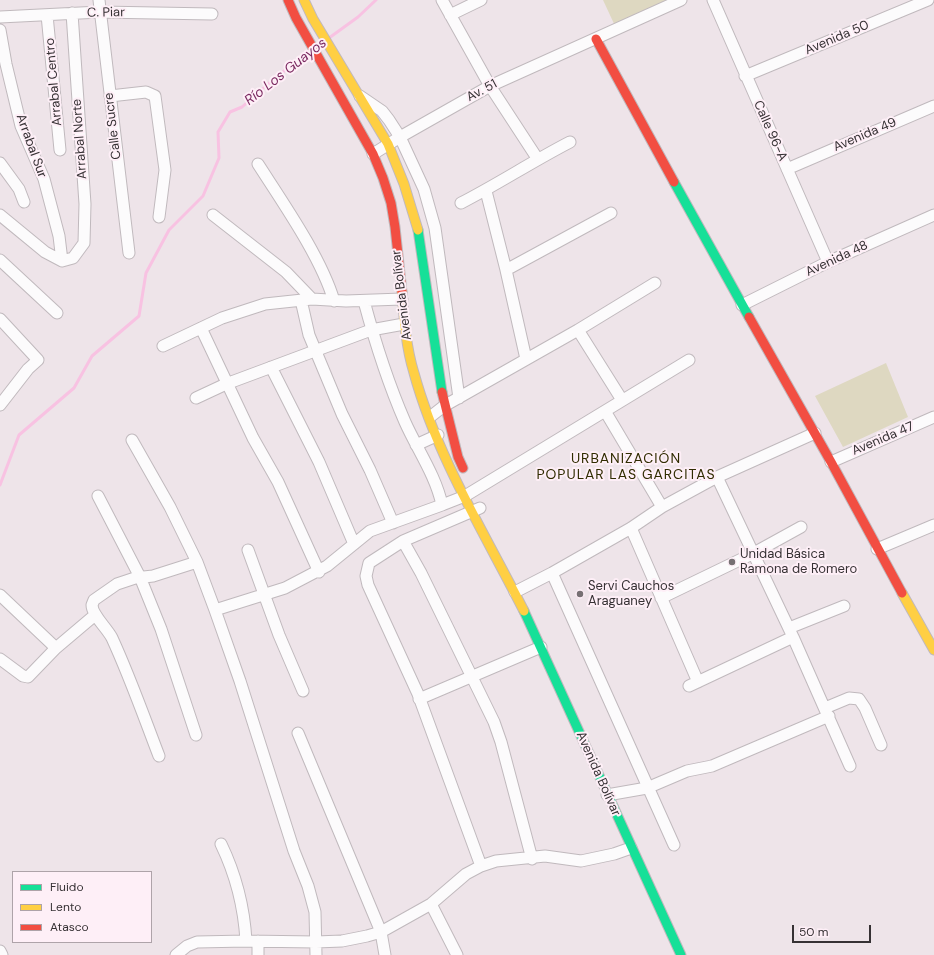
<!DOCTYPE html>
<html>
<head>
<meta charset="utf-8">
<style>
  body { margin:0 }
  #map { position:relative; width:934px; height:955px; overflow:hidden; background:#eee4e9; font-family:"DM Sans",sans-serif }
  canvas { display:block }
  .legend { position:absolute; left:12px; top:871px; width:140px; height:72px; box-sizing:border-box; background:#feeff7; border:1px solid #aea3a9; margin:0; padding:5px 7px; list-style:none; font-size:12px; color:#363134 }
  .legend li { display:flex; align-items:center; gap:8px; height:20px }
  .legend b { width:20px; border:1px solid #aea3a9 }
  .scale { position:absolute; left:792px; top:925px; width:79px; height:18px; box-sizing:border-box; border:2px solid #363134; border-top:0; padding-left:5px; font-size:12px; line-height:14px; white-space:nowrap; color:#363134; -webkit-text-stroke:3px #feeff7; paint-order:stroke }
</style>
</head>
<body>
<div id="map">
<canvas width="934" height="955"></canvas>
<ul class="legend">
<li><b style="height:5px;background:#16e098"></b>Fluido</li>
<li><b style="height:5px;background:#ffcf43"></b>Lento</li>
<li><b style="height:5px;background:#f24e42"></b>Atasco</li>
</ul>
<div class="scale">50 m</div>
</div>
<script>
const ctx = document.querySelector('canvas').getContext('2d');
ctx.lineJoin = 'round';
function fillPath(path, color) {
  ctx.fillStyle = color;
  ctx.fill(path, 'evenodd');
}
function trace(path, color, width, dash) {
  ctx.strokeStyle = color;
  ctx.lineWidth = width;
  ctx.lineCap = dash ? 'butt' : 'round';
  ctx.setLineDash(dash || []);
  ctx.stroke(path);
}
function label(font, color, halo, rows, align = 'center') {
  ctx.font = font + ' "DM Sans",sans-serif';
  ctx.lineWidth = 4;
  ctx.setLineDash([]);
  ctx.textBaseline = 'middle';
  ctx.strokeStyle = halo;
  ctx.fillStyle = color;
  for (const [text, x, y, turn = 0] of rows) {
    ctx.save();
    ctx.translate(x, y);
    ctx.rotate((+turn || 0) * Math.PI / 180);
    ctx.textAlign = isNaN(turn) ? turn : align;
    if (halo) ctx.strokeText(text, 0, 0);
    ctx.fillText(text, 0, 0);
    ctx.restore();
  }
}
fillPath(new Path2D(`
  M603,0H676L616,28Z
  M886,363L908,417L843,447L815,396Z`), '#ded8c1');
trace(new Path2D(`
  M329,38L358,17L376,0
  M0,485L19,435L74,388L92,356L139,316L146,273L169,230L203,196L219,158L218,132L230,112L242,107L276,77L310,52`), '#f8c2e2', 3);
const street = new Path2D(`
  M99,0L129,253
  M442,0L490,86L537,158
  M713,0L828,262
  M47,15L60,150
  M450,15L481,0
  M0,17L100,12L212,14
  M0,30L6,64L21,126L44,179L59,236L62,261
  M745,76L928,0
  M110,96L146,92L155,96L165,170L159,217
  M360,96L382,111L389,120L400,137L424,189L435,228L459,398
  M373,154L400,137L490,86L681,0
  M0,163L19,189L24,202
  M258,164C283,203 321,257 334,301
  M787,169L934,106
  M486,191L506,270L526,359
  M461,203C498,184 533,161 570,142
  M0,215L45,252L62,261L73,258L84,243L85,204L72,13
  M213,215L286,272L312,299
  M0,260L57,313
  M506,270L611,213
  M301,300L309,335L342,414L370,470L393,523
  M742,305L828,262L934,215
  M0,319L38,360L28,369L0,405
  M201,328L253,438L278,482L319,572
  M578,330L622,400
  M163,346L222,318L265,304L312,299L346,301L402,299
  M271,367L319,462L354,544
  M196,398L226,384L371,330L404,324
  M605,411L662,507
  M430,417L444,406L578,330L655,283
  M132,440L170,507L197,562L215,610L240,681L294,851L308,886L315,912L316,955
  M416,445L438,435
  M831,462L934,417
  M717,477L793,637L850,766
  M98,496L140,577L161,629L196,735
  M442,505L465,496L689,360
  M480,508L403,541L369,563L366,576L368,585L418,694L481,866
  M631,528L698,682
  M403,541L421,573L494,722L501,742L532,859
  M877,549L934,525
  M248,550L279,635L303,691
  M552,573L674,845
  M515,592L552,573L631,528L662,507L717,477L815,433
  M0,595L56,648L95,615
  M661,598L752,554L801,527
  M215,610L285,588L327,566L370,531L442,505C436,476 417,449 405,422C388,383 375,342 364,301
  M789,628L844,606
  M0,659L23,676L28,677L56,648
  M689,686L793,637
  M419,699L541,647
  M825,708L849,698L859,699L865,708L881,745
  M298,733L381,932L385,955
  M159,756C144,717 130,677 112,638C107,628 92,615 92,605L94,600L117,584L135,578L153,576L197,562
  M607,795L647,788L687,771L712,766L829,716
  M221,844C236,875 244,906 246,941
  M431,904L457,955
  M258,941V955
  M0,951L2,955
  M176,955L187,946L197,942L246,941L316,942L342,941L367,936L381,932L431,904L466,874L481,866L496,861L545,856L581,861L614,854L631,848`);
const fast = new Path2D(`
  M674,182L749,317
  M418,230L442,392
  M524,611L681,955`);
const slow = new Path2D(`
  M304,0L313,19L388,144L404,184L418,230
  M402,292C404,319 406,347 414,373C437,457 485,534 524,611
  M902,593L934,650`);
const jam = new Path2D(`
  M288,0L296,18L373,154L383,178L391,203L395,227L402,292
  M596,39L674,182
  M749,317L831,462L902,593
  M442,392L458,457L463,468`);
trace(street, '#c0b9bd', 13);
trace(fast, '#c0b9bd', 11);
trace(slow, '#c0b9bd', 11);
trace(jam, '#c0b9bd', 11);
trace(street, '#fcfbfc', 11);
trace(fast, '#16e098', 9);
trace(slow, '#ffcf43', 9);
trace(jam, '#f24e42', 9);
for (const [x, y, r, color] of [
  [732,562,4,"#767073"],
  [580,594,4,"#767073"]
]) {
  const dot = new Path2D();
  dot.arc(x, y, r, 0, 2 * Math.PI);
  ctx.fillStyle = color;
  ctx.fill(dot);
  trace(dot, '#feeff7', 1.5);
}
label('13px', '#363134', '#feeff7', [
  ["C. Piar",106,13,-1],
  ["Avenida 50",837,38,-23],
  ["Arrabal Centro",54,82,-95],
  ["Av. 51",482,91,-28],
  ["Calle Sucre",113,126,-97],
  ["Calle 96-A",770,131,66],
  ["Avenida 49",865,135,-23],
  ["Arrabal Norte",80,139,-94],
  ["Arrabal Sur",31,146,70],
  ["Avenida 48",837,259,-25],
  ["Avenida Bolívar",402,295,-97],
  ["Avenida 47",883,439,-23],
  ["Avenida Bolívar",598,774,66]
]);
label('13px', '#363134', '#feeff7', [
  ["Unidad Básica",740,555],
  ["Ramona de Romero",740,570],
  ["Servi Cauchos",588,587],
  ["Araguaney",588,602]
], 'left');
label('italic 14px', '#7b2a61', '#feeff7', [
  ["Río Los Guayos",286,72,-38]
]);
ctx.letterSpacing = '1px';
label('14px', '#302c01', '#feeff7', [
  ["URBANIZACIÓN",626,459],
  ["POPULAR LAS GARCITAS",626,475]
]);
ctx.letterSpacing = '0px';
</script>
</body>
</html>
